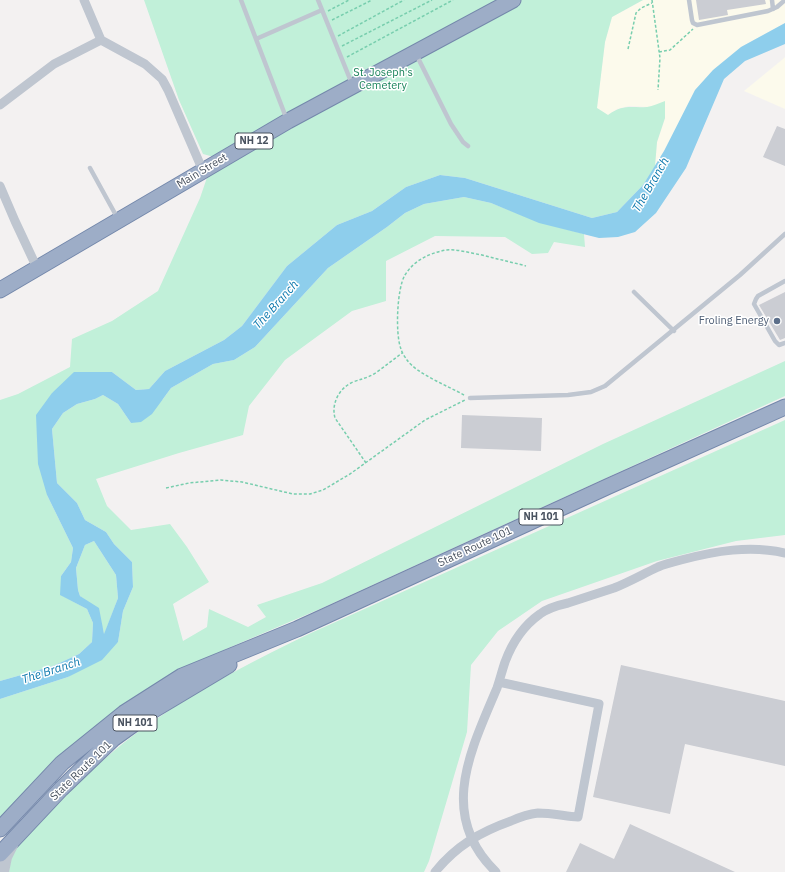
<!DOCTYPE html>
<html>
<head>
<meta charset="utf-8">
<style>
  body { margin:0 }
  canvas { display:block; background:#f3f1f1 }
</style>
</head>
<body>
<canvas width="785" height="872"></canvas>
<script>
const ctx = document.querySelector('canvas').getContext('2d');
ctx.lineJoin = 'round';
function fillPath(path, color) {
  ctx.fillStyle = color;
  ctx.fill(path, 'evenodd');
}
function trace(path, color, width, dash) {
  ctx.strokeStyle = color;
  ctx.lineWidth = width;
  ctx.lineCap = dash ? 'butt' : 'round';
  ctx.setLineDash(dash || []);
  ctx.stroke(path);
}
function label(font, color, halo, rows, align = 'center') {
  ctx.font = font + ' "IBM Plex Sans",sans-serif';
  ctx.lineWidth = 3;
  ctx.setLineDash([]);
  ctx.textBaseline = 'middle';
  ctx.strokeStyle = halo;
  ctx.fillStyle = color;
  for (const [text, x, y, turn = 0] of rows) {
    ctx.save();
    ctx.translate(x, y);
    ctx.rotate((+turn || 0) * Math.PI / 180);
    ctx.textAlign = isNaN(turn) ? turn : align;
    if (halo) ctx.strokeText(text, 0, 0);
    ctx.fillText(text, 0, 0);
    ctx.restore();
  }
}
fillPath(new Path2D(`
  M643,0H785V23L741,47L664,151L655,166L657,142L665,118L648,107L629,106L617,109L608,115L597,108L605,42L612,17Z
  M785,57V109L744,91L783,59Z`), '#fcfaec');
fillPath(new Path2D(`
  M144,0H643L612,17L605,42L597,108L608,115C624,104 629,108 647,107C653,106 659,103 665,101V118L657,142L655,166L643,185L617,212L592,218L465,178L440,175L406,187L372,211L337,225L287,266L242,326L224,340L165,371L149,389L136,390L112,372L52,393L47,495L73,548L71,562L61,576V595L87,609L93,623L92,642L79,654L53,666L0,681V400L18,394L70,367L72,339L112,321L158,291L200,198L214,157L203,154L179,100Z
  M464,197L491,203L539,222L584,234L585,247L554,242L548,253L532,254L505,237L435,236L386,261V301L352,311L285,360L249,406L243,435L179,453L96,479L107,506L131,530L170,524L187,547L209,582L173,604L183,641L207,627L209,609L248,627L266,617L257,605L322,583L603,444L785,361V396L320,609L226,649L170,679L0,821V699L68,677L118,642L123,611L133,587L132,562L114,544L106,532L85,520L77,503L57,483L52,429L63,413L77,404L95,399L103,395L118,404L131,423L163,399L171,388L213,364L234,360L255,347L328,268L387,227L405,213L424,204Z
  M785,420V535L736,541L657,561L542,601L498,631L471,665L467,732L429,861L424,872H9L11,857L15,850C58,803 102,755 155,720C204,686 257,659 311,633Z
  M94,541L116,575L118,598L104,635L103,629L87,601L80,596L78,590L76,568L85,545Z`), '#c1f0d9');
fillPath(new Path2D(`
  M785,23V44L745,61L724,79L686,168L656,213L635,232L618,237L599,238L539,223L491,203L464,197L424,204L405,213L387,227L328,268L255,347L234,360L213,364L171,388L152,414L141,422L131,423L118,404L103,395L95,399L77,404L63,413L52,429L57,483L77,503L85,520L106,532L114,544L132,562L133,587L123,611L118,642L102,660L68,677L0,699V681L53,666L79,654L92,642L93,623L87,609L60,595L61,576L71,562L73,548L47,495L38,464L36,415L52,393L74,372H112L136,390L149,389L165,371L224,340L242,326L287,266L337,225L372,211L406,187L440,175L465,178L592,218L617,212L643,185L664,151L695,90L713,70L741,47ZM94,541L116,575L118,598L104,634L99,608L80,596L78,590L76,568L85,545Z`), '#8eceec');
fillPath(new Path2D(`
  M696,0H765L766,4L727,10L728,15L699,20Z
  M777,126L785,129V166L763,157Z
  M785,292V338L780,340L759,305Z
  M462,415L542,418L541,451L461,448Z
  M621,665L785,701V766L685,744L670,814L593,797Z
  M630,824L735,872H566L580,843L614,859Z`), '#cbcdd3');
const trunk = new Path2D(`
  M0,290L288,121L513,0
  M0,829L62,763L124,713L182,676L297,629L609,486L785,407
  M0,854L61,789L113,739L152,711L229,665`);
trace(trunk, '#7488ab', 17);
trace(new Path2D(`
  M652,0L660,58L658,90
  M328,11L349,0
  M332,20L372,0
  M338,36L404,0
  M342,46L432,0
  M628,49L636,13L641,8L652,3
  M659,52L670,50L693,29
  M347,57L453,0
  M464,395C448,386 417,374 407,360C405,357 402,353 401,349C395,334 397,288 405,275C414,260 430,253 446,250C458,249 470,253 482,255C497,259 511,262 526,266
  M366,463L335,418C331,404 339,388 353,382C361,379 367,378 374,374C384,367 393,360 402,353
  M166,488L189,483L221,480L242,482L293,494H310L323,490L350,474L425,420L465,400`), '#78ceae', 1.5, [3, 2]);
trace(new Path2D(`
  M241,0L287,120
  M318,0L352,84
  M689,0L692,20L693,23L697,25L768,11L777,7L785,0
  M772,0L773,9
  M256,39L322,10
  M416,54L451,124L463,142L468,146
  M90,168L118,219
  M785,281L758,296L756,299L754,304L775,341L779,345L785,343
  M634,292L674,331
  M470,398L568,395L591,392L605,386L740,275L785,234`), '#bfc6d0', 4.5);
trace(new Path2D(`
  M84,0L101,40L145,64L162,79L168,90L203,171
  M0,105L54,64L101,40
  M0,186L15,221L37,268
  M435,872C456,846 480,832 511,821C520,817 529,814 538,813C551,813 565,816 578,817L599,704L499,682
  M496,872C437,815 471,750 497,688C500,679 502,671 505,662C512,643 523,626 540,614C548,608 559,605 568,603C583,598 599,593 614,588C629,582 643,574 658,567C665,564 673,562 681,560C715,551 750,545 785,553`), '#bfc6d0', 9);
trace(new Path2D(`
  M3,872L6,857L12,845`), '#bfc6d0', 12);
trace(trunk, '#9dadc7', 15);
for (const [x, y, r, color] of [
  [777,321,4,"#5c6f8a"]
]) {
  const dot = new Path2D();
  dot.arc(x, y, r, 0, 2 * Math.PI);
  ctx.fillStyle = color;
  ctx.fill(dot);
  trace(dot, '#fff', 1.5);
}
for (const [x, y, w] of [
  [254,141,38],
  [541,517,44],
  [135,723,44]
]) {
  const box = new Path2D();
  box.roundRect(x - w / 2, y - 8, w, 16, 3);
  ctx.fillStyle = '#fff';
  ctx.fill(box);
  trace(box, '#49525f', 1);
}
label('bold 10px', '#49525f', null, [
  ["NH 12",254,141],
  ["NH 101",541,517],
  ["NH 101",135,723]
]);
label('11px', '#188259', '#fff', [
  ["St. Joseph's",383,73],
  ["Cemetery",383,86]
]);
label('11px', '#49525f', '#fff', [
  ["Main Street",202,171,-31],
  ["State Route 101",475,547,-25],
  ["State Route 101",81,771,-44]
]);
label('11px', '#4e5e75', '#fff', [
  ["Froling Energy",769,321]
], 'right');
label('italic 12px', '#0d79ae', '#fff', [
  ["The Branch",651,185,-60],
  ["The Branch",276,305,-48],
  ["The Branch",51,671,-18]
]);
</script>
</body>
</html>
